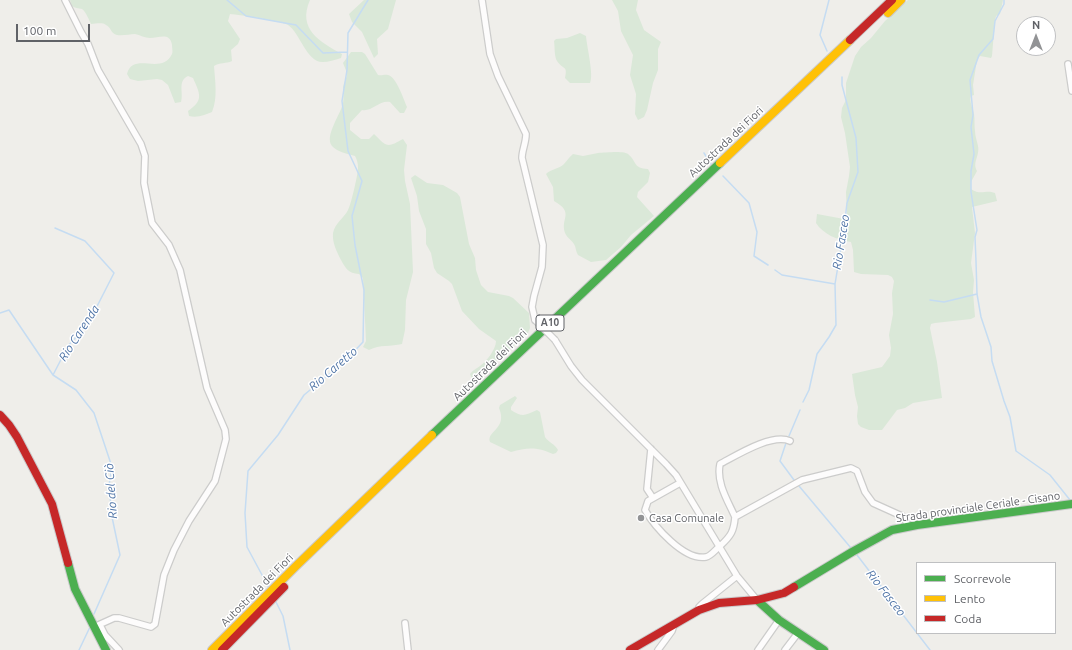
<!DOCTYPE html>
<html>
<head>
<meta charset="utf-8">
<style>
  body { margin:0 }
  #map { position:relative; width:1072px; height:650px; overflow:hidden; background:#efeeea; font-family:Ubuntu,sans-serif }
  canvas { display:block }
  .legend { position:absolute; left:916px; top:562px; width:140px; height:72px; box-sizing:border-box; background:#fff; border:1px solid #bfc0c2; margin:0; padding:5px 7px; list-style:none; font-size:12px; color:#606267 }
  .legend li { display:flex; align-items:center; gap:8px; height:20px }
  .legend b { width:20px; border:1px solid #bfc0c2 }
  .north { position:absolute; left:1016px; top:16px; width:40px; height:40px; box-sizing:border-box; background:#fff; border:1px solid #bfc0c2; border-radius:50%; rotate:0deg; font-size:11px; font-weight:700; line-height:16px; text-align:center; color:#606267 }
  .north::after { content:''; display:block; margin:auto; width:14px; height:18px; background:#929395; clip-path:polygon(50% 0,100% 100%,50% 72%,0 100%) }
  .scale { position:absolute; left:16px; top:24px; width:74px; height:18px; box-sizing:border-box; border:2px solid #606267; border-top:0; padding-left:5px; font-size:12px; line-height:14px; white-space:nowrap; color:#606267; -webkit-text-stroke:3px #fff; paint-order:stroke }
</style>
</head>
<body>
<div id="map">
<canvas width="1072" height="650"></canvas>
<ul class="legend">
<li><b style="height:5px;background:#4caf50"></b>Scorrevole</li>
<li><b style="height:5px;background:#ffc107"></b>Lento</li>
<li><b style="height:5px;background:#c62828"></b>Coda</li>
</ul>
<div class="north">N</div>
<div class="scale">100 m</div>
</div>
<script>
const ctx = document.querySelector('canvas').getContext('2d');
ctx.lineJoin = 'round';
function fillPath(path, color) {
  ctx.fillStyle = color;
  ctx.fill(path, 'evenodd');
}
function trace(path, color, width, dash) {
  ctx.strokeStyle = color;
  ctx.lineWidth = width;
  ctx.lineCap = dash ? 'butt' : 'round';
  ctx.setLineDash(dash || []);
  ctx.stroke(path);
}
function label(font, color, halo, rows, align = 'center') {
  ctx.font = font + ' Ubuntu,sans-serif';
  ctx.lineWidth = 3;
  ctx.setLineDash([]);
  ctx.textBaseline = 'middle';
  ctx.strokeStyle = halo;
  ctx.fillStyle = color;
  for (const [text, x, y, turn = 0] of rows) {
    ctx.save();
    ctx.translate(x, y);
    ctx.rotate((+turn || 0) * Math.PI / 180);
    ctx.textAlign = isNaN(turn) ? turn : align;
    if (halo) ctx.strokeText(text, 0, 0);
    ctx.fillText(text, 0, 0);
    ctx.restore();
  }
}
fillPath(new Path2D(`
  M70,0H310C297,29 320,42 342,54L341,58C335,60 328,62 323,62C307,63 300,33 288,25C282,21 240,15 230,14L228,21L240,39L238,44L231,50L232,61C226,64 220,62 214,66C215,80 218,98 212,112C204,115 198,118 189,116L188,111C204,100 200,94 193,78L188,76C177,81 184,93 181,102L175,103L168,85L162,80L157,79L138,81L130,79L127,74C133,51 162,76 172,54C173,52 172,49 172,45C170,32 159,38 150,38C145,38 140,35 135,34C130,34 123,36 117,35C111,34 111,27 106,25C102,22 96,24 91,24C89,20 86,12 82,9C78,8 75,8 72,6Z
  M364,0H396L388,29L377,39L378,54L374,58L362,32L352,22L349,14Z
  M612,0H638L636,10L644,30L661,42L658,49V70L653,83L647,110L644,117L638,120L635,114L636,94L630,75L633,55L621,31L618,11Z
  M908,0H1003L1000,14L996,16L995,20L992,56L991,58L980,56L977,60L973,85L974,95L971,96C969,102 973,108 974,114C975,120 974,125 975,131C975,136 977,141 978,146C980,156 972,162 977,171L971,182V189C982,196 985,189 995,193L997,201L972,207L975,233L971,263L974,280L973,292L975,317L971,319L935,323L931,324L930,328L937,362L942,398L913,403L905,408L897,410L882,430H869L861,427L858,424L857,416L858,407L855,395L852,374L882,367L890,356L891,348L889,335L893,314L892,293L894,281L892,277L888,275L861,274L854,272L853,250L851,242C837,240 823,234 816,223L817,214L844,219L847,217L846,192L849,176L850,167L845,133L841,117L842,108L846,100V83L855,56L861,47L871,38L885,21Z
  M580,33L586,36C587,48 594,75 590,83H570L565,78C568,65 563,70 557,61C554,56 555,47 554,41L556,39L567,38Z
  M351,52H362L365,54L378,75C382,76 384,74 388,75C396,76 404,100 407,107L404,113H400L390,102C379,100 372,112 362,110L350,123V130L361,139H369L374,134C387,147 387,148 403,139L407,145L404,170L405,181L410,204L413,272L406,300L405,330L402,344C391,347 380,344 369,350L363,347L366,341L363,278L359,274C348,273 346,269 341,260C337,252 332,243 333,233C335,223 344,218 348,210C351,205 358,174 358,168C358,163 357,160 355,156C348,154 337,152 332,146C324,136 341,114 343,103C344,98 343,92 343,87C344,82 347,78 347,73L343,63Z
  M598,153C605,153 625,150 629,155C637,162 633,168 648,169L650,173L648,182L638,192L637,197L654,216L631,235L621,247L606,260L591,262L578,255C576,252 576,249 575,246C573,241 567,238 565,233C560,218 575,213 554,201L553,187L546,174C551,169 559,169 564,164C567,161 569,157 573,154L583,156Z
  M415,175L427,183L443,185L457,193L460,197L469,244L475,258L476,270L481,285L488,292L509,296L513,298L529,313L530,328L528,333L496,361L486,373L477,379H472L470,374C473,370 476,369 480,366C487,361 496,349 496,341L479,329L462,311L452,284L449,281L437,273L434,268L431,253L426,244V229L419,211L417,196L411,178Z
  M515,396L517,398L511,407V410C523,418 525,415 537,410L540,412L545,437C548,442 555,444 558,450L556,453L553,454C537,447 528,447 511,452L490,442C486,431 508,429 499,408L500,405Z`), '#dae8d8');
trace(new Path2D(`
  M227,0L246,16L296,25L323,53L347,52
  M1004,0V4L995,21L993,39L979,55L970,80L973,115L971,127L974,154L971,171V192L977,230L975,237L976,261L977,294L981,317L991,347L992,361L1004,401L1010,417L1016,451L1050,475L1070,500
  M827,51L820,35L829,0
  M704,153L711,164
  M723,176L749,203L757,232L754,256L768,265
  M775,270L782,275L835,284
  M930,300L944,302L977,294
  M0,313L9,310L53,375L76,390L94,413L112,467L109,485L112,517L120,555L94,614
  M53,375L68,346L88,324L114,273L85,241L55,228
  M803,402L809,390L817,354L829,337L836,325L835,284L843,236L847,203L858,172L856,138L842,85V77
  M789,436L800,410
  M786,443L780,461L794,480
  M799,486L851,548
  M857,555L930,650
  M269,588L247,547L245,513L248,471L278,435L304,395L345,361L363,342L364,290L355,245L352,216L362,181L348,151L342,101L347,70L348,33L368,0
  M275,600L283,616L290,650
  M79,650L90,627`), '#c5dcf2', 1.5);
const street = new Path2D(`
  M65,0L81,32L88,44L98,70L141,144L145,156L144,183L152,223L169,245L180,270L207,388L225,430L226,439L215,481L189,521L174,550L164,575L155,624L151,627L119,618H114L94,627
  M482,0L490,54L498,76L526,134C526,143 522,150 522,158L543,245L542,267L534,296L532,307L535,320
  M1068,64L1072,91
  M555,340L571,366L582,380L666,464L676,475L737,576L757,600
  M790,441C772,433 737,455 720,464C716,483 728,501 735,517L802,480L851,468L857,471L865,492L873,503L904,517L908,526
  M651,449L647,489L653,498
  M680,483L648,501L645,510C654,526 684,561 706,557C711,556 716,549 720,546C731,536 734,531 735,517
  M699,610V607L702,604L737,576
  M405,623L408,650
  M100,625L105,635L119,650
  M658,650L672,631L674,625
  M758,650L779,620
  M785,650L798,633`);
const fast = new Path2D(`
  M432,435L720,163
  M68,563L75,589L106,650
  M794,587L852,552L892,530L917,525L1072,504
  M757,600L779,620L824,650`);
const slow = new Path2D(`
  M888,13L901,0
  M720,163L850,40
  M212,650L296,566L432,435`);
const jam = new Path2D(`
  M850,40L892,0
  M0,415L9,425L17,437L52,504L68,563
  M222,650L284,587
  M630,650L699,610L719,603L757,600L784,593L794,587`);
trace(street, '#cccccb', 8);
trace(fast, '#cacacb', 10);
trace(slow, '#cacacb', 10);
trace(jam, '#cacacb', 10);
trace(street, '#fdfcfc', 5.5);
trace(fast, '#4caf50', 8);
trace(slow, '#ffc107', 8);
trace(jam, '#c62828', 8);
const streetBridge = new Path2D(`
  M535,320L555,340`);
trace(streetBridge, '#cccccb', 8, []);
trace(streetBridge, '#fdfcfc', 5.5);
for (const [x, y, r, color] of [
  [641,518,4,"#929395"]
]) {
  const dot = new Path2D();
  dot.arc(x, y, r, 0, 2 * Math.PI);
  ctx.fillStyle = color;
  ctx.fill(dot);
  trace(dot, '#fff', 1.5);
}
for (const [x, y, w] of [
  [550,323,28]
]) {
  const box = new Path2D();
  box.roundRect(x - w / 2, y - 8, w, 16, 3);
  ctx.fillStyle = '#fff';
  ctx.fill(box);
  trace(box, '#606267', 1);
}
label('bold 10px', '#606267', null, [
  ["A10",550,323]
]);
label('11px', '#606267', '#fff', [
  ["Autostrada dei Fiori",726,142,-43],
  ["Autostrada dei Fiori",490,365,-44],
  ["Strada provinciale Ceriale - Cisano",978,507,-8],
  ["Autostrada dei Fiori",257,590,-45]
]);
label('11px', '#606267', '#fff', [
  ["Casa Comunale",649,518]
], 'left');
label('italic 12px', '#5075a7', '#fff', [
  ["Rio Fasceo",841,242,-81],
  ["Rio Carenda",79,333,-57],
  ["Rio Caretto",333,369,-41],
  ["Rio del Ciò",111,491,-94],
  ["Rio Fasceo",886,593,52]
]);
</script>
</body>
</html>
